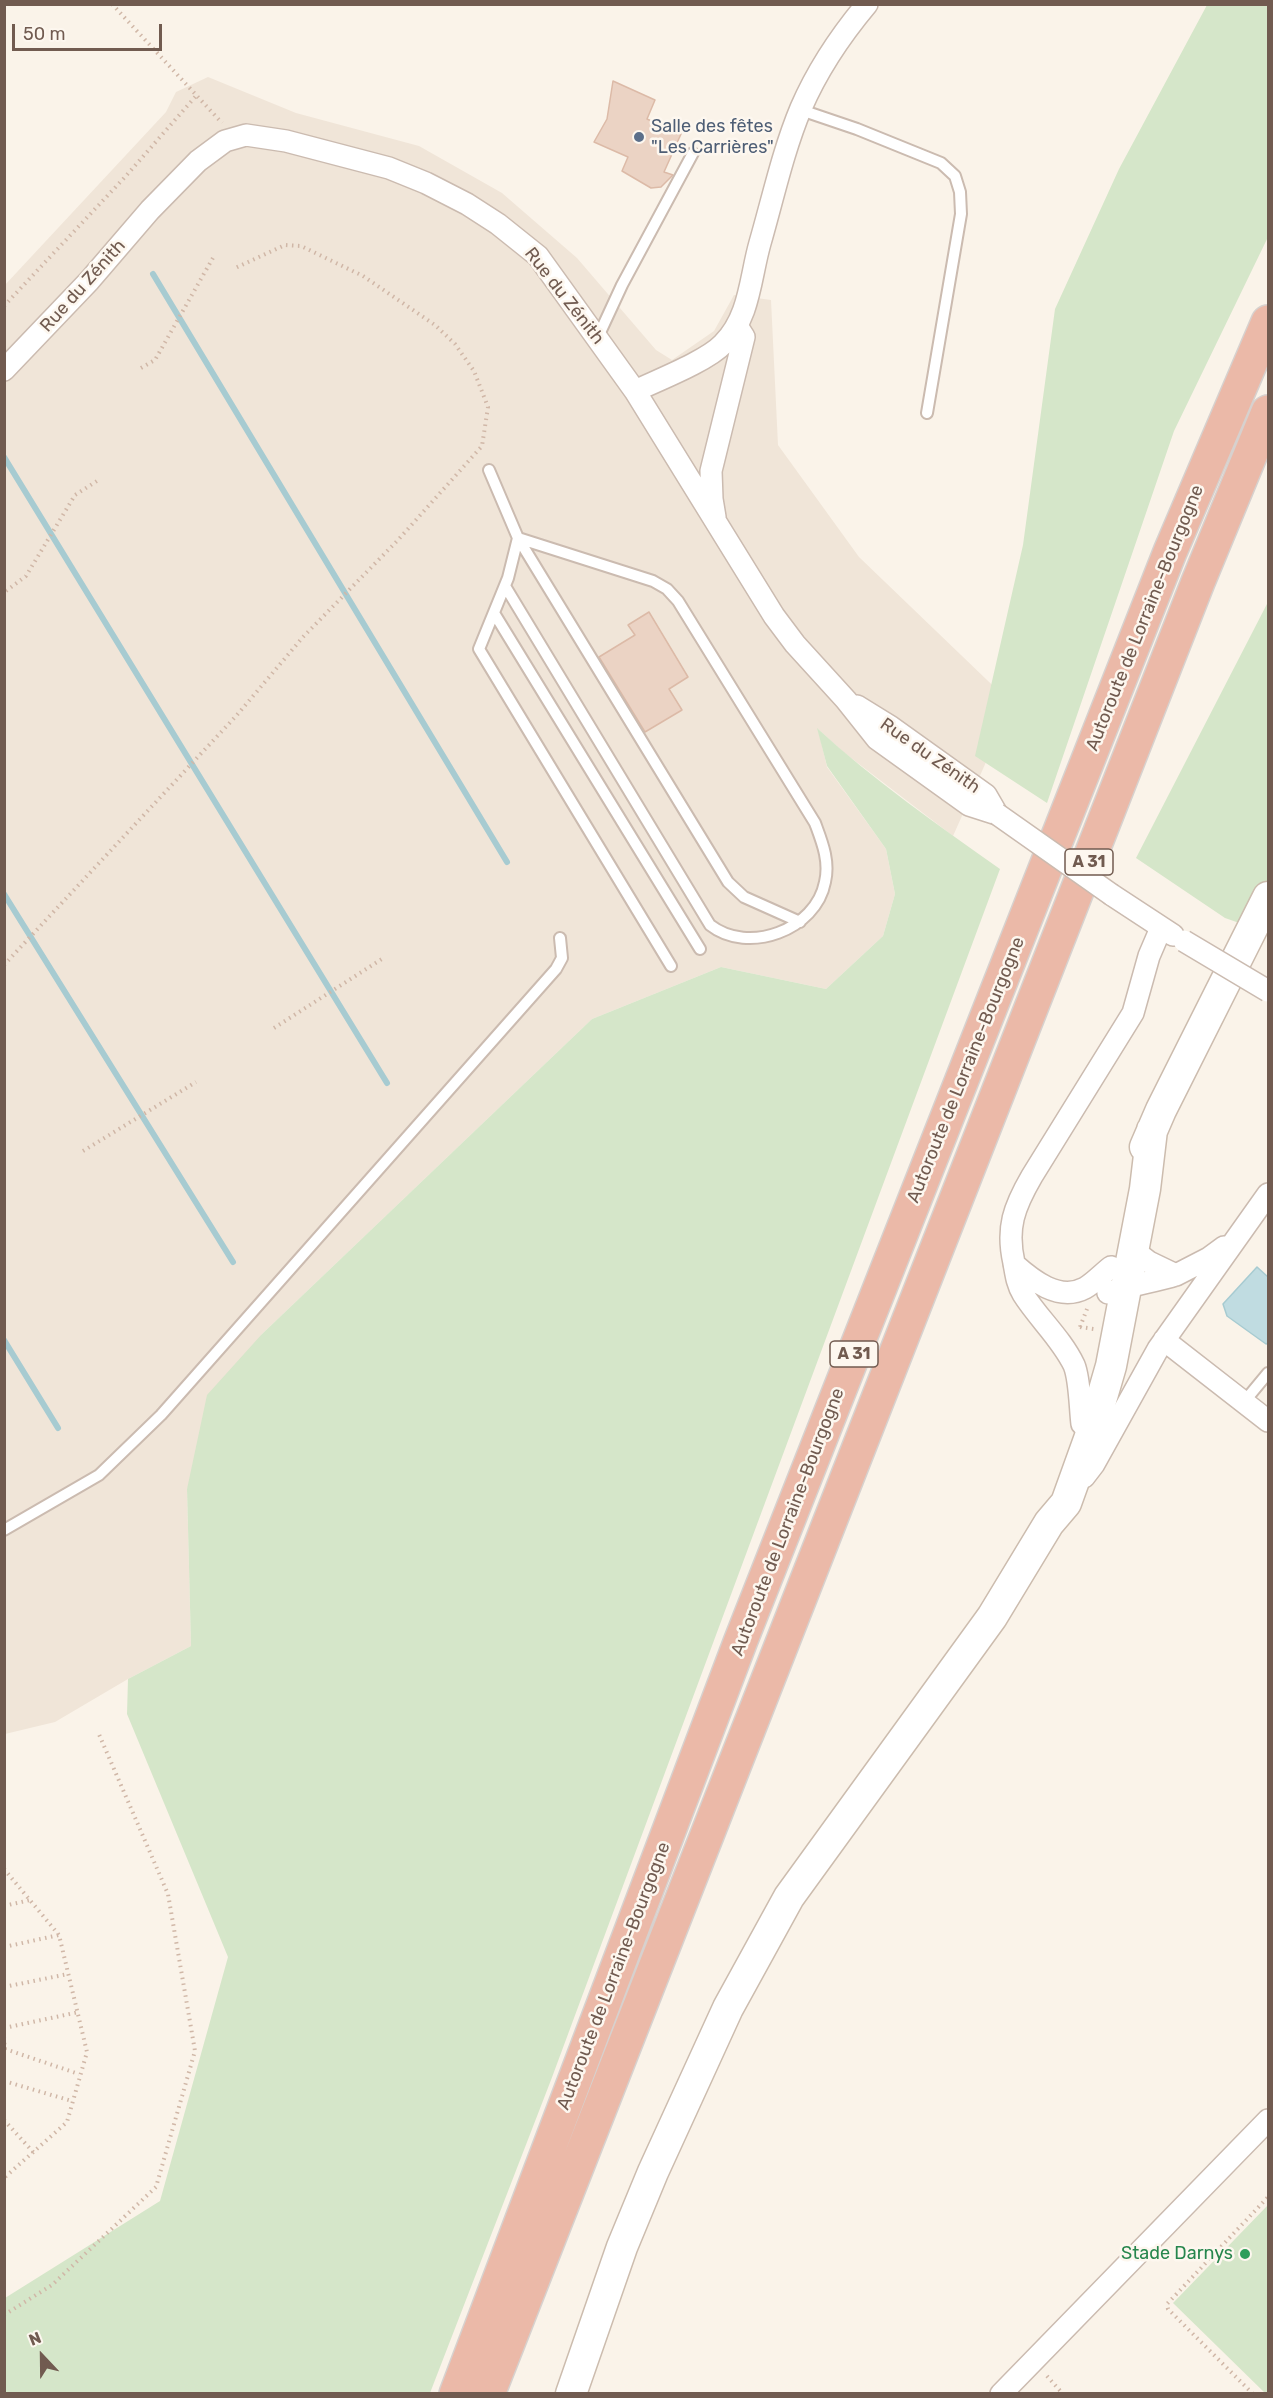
<!DOCTYPE html>
<html>
<head>
<meta charset="utf-8">
<style>
  body { margin:0 }
  #map { position:relative; width:1273px; height:2398px; overflow:hidden; background:#faf3e9; font-family:Rubik,sans-serif }
  canvas { display:block }
  .frame { position:absolute; inset:0; border:6px solid #715b50; pointer-events:none }
  .north { position:absolute; left:12px; top:2326px; width:60px; height:60px; -webkit-text-stroke:4px #fdf7ef; paint-order:stroke; rotate:338deg; font-size:16px; font-weight:700; line-height:24px; text-align:center; color:#715b50 }
  .north::after { content:''; display:block; margin:auto; width:21px; height:27px; background:#715b50; clip-path:polygon(50% 0,100% 100%,50% 72%,0 100%) }
  .scale { position:absolute; left:12px; top:24px; width:150px; height:27px; box-sizing:border-box; border:3px solid #715b50; border-top:0; padding-left:8px; font-size:18px; line-height:21px; white-space:nowrap; color:#715b50; -webkit-text-stroke:4px #fdf7ef; paint-order:stroke }
</style>
</head>
<body>
<div id="map">
<canvas width="1273" height="2398"></canvas>
<div class="frame"></div>
<div class="north">N</div>
<div class="scale">50 m</div>
</div>
<script>
const ctx = document.querySelector('canvas').getContext('2d');
ctx.lineJoin = 'round';
function fillPath(path, color) {
  ctx.fillStyle = color;
  ctx.fill(path, 'evenodd');
}
function trace(path, color, width, dash) {
  ctx.strokeStyle = color;
  ctx.lineWidth = width;
  ctx.lineCap = dash ? 'butt' : 'round';
  ctx.setLineDash(dash || []);
  ctx.stroke(path);
}
function label(font, color, halo, rows, align = 'center') {
  ctx.font = font + ' Rubik,sans-serif';
  ctx.lineWidth = 5;
  ctx.setLineDash([]);
  ctx.textBaseline = 'middle';
  ctx.strokeStyle = halo;
  ctx.fillStyle = color;
  for (const [text, x, y, turn = 0] of rows) {
    ctx.save();
    ctx.translate(x, y);
    ctx.rotate((+turn || 0) * Math.PI / 180);
    ctx.textAlign = isNaN(turn) ? turn : align;
    if (halo) ctx.strokeText(text, 0, 0);
    ctx.fillText(text, 0, 0);
    ctx.restore();
  }
}
fillPath(new Path2D(`
  M208,77L296,113L419,146L502,193L577,258L656,350L672,360L714,331L734,295L771,300L778,445L859,557L1012,704L953,836L842,751L818,729L827,767L886,849L895,894L883,936L826,989L721,967L592,1019L262,1334L187,1489L191,1646L128,1679L55,1722L5,1734L4,286L166,112L176,92Z`), '#f0e5d8');
fillPath(new Path2D(`
  M1207,5H1268V237L1174,431L1047,803L975,756L1023,545L1055,309L1119,169Z
  M1268,602V933L1225,918L1136,858Z
  M817,728C873,780 938,825 1000,869L551,2080L430,2393H5V2298L160,2201L228,1957L127,1714L128,1679L191,1646L187,1489L207,1395L262,1334L592,1019L721,967L826,989L883,936L895,894L886,849L827,766Z
  M1268,2205V2393L1266,2394L1173,2303Z`), '#d5e6c9');
const water = new Path2D(`
  M1257,1267L1268,1277V1343L1266,1344L1227,1316L1223,1304Z`);
fillPath(water, '#c0dce1');
trace(water, '#a7cbd1', 1.5);
trace(new Path2D(`
  M153,274L507,862
  M4,457L387,1083
  M4,894L233,1262
  M4,1340L58,1428`), '#a7cbd1', 6);
const building = new Path2D(`
  M613,81L655,100L647,119L681,134L664,172L673,175L661,187L651,188L622,171L628,157L594,142L607,119Z
  M649,612L688,677L669,689L682,710L645,732L599,657L635,635L628,625Z`);
fillPath(building, '#ebd3c4');
trace(building, '#dcbaa7', 1.5);
const lane = new Path2D(`
  M801,110L857,129L941,163L955,176L960,192L961,214L927,413
  M597,339L622,285L693,153
  M489,470L518,538L508,578L479,649L671,966
  M518,538L728,882L744,897L800,922
  M505,586L710,925C748,955 816,930 825,882C830,861 822,842 815,823L678,601L667,589L653,581L518,538
  M494,613L700,949
  M1244,1402L1268,1373
  M4,1530L99,1475L161,1415L556,969L562,958L560,938`);
const street = new Path2D(`
  M4,370L89,281L150,210L198,161L225,141L246,135L286,141L389,168L426,183L467,204L498,224L538,256L635,391L774,616L795,644L846,700L877,739L969,805L997,814
  M635,391C658,380 707,361 723,344C750,317 750,278 760,243C773,198 783,151 801,108C817,71 841,35 867,4
  M715,517L712,499L711,471L744,337L737,326
  M857,706L891,727L986,795L997,814
  M1112,895L1173,935
  M1132,1249L1149,1262L1176,1275L1209,1258L1224,1247
  M1014,1264C1032,1280 1059,1302 1085,1288C1094,1283 1103,1273 1111,1267
  M1108,1293C1130,1285 1153,1282 1176,1275
  M1164,1340L1268,1421
  M1082,1424C1080,1408 1080,1379 1074,1365C1061,1338 1038,1318 1023,1294C1017,1284 1016,1274 1014,1263C1006,1228 1014,1207 1032,1176L1133,1013L1149,956L1161,928
  M1084,1477L1094,1464L1158,1349L1268,1194
  M1001,2394L1268,2120`);
const secondary = new Path2D(`
  M1145,1147L1161,1110L1268,897
  M571,2394L622,2247L653,2172L728,2008L789,1897L992,1617L1049,1523L1066,1503L1093,1428L1111,1366L1145,1189L1152,1130`);
const highway = new Path2D(`
  M456,2394L741,1640L1170,552L1268,322
  M488,2394L1198,582L1268,412`);
trace(lane, '#cbbbb0', 14);
trace(street, '#cbbbb0', 24);
trace(secondary, '#ccbcae', 33);
trace(highway, '#d7d1ce', 36);
trace(new Path2D(`
  M112,4L222,123
  M4,306L125,177L196,96
  M141,368L155,360L214,256
  M6,591L26,576L75,495L97,481
  M4,965L237,715L303,637L398,540L482,446L488,407L474,371L455,344L435,325L363,276L301,246L285,245L233,269
  M274,1028L385,957
  M83,1151L196,1082
  M4,1207H5
  M1080,1327L1094,1329
  M1080,1327L1087,1309
  M4,1869L59,1935L87,2052L67,2122L4,2178
  M4,1906L30,1900
  M4,1947L59,1935
  M4,1987L68,1974
  M4,2028L79,2012
  M4,2037L5,2050
  M5,2049L79,2074
  M4,2081L72,2101
  M4,2120L34,2153
  M4,2315L52,2285L156,2187L195,2051L168,1894L98,1732
  M1047,2376L1063,2394
  M1253,2394L1168,2309L1167,2304L1268,2197`), '#d0b7a7', 4, [1.5, 4.5]);
trace(lane, '#fff', 10);
trace(street, '#fff', 21);
trace(secondary, '#fff', 30);
trace(highway, '#ebb9a8', 33);
const streetBridge = new Path2D(`
  M997,814L1112,895
  M1184,941L1268,991`);
trace(streetBridge, '#cbbbb0', 24, []);
trace(streetBridge, '#fff', 21);
for (const [x, y, r, color] of [
  [639,137,6,"#5c6f8a"],
  [1245,2254,6,"#2e9e5b"]
]) {
  const dot = new Path2D();
  dot.arc(x, y, r, 0, 2 * Math.PI);
  ctx.fillStyle = color;
  ctx.fill(dot);
  trace(dot, '#fdf7ef', 2);
}
for (const [x, y, w] of [
  [1089,862,48],
  [854,1354,48]
]) {
  const box = new Path2D();
  box.roundRect(x - w / 2, y - 13, w, 26, 4.5);
  ctx.fillStyle = '#fdf7ef';
  ctx.fill(box);
  trace(box, '#715b50', 1.5);
}
label('bold 16px', '#715b50', null, [
  ["A 31",1089,862],
  ["A 31",854,1354]
]);
label('18px', '#4e5e75', '#fdf7ef', [
  ["Salle des fêtes",651,127],
  ["\"Les Carrières\"",651,148]
], 'left');
label('18px', '#715b50', '#fdf7ef', [
  ["Rue du Zénith",83,286,-48],
  ["Rue du Zénith",564,296,52],
  ["Autoroute de Lorraine-Bourgogne",1145,618,-68],
  ["Rue du Zénith",930,756,35],
  ["Autoroute de Lorraine-Bourgogne",966,1070,-68],
  ["Autoroute de Lorraine-Bourgogne",788,1522,-69],
  ["Autoroute de Lorraine-Bourgogne",614,1976,-69]
]);
label('18px', '#27864d', '#fdf7ef', [
  ["Stade Darnys",1233,2254]
], 'right');
</script>
</body>
</html>
